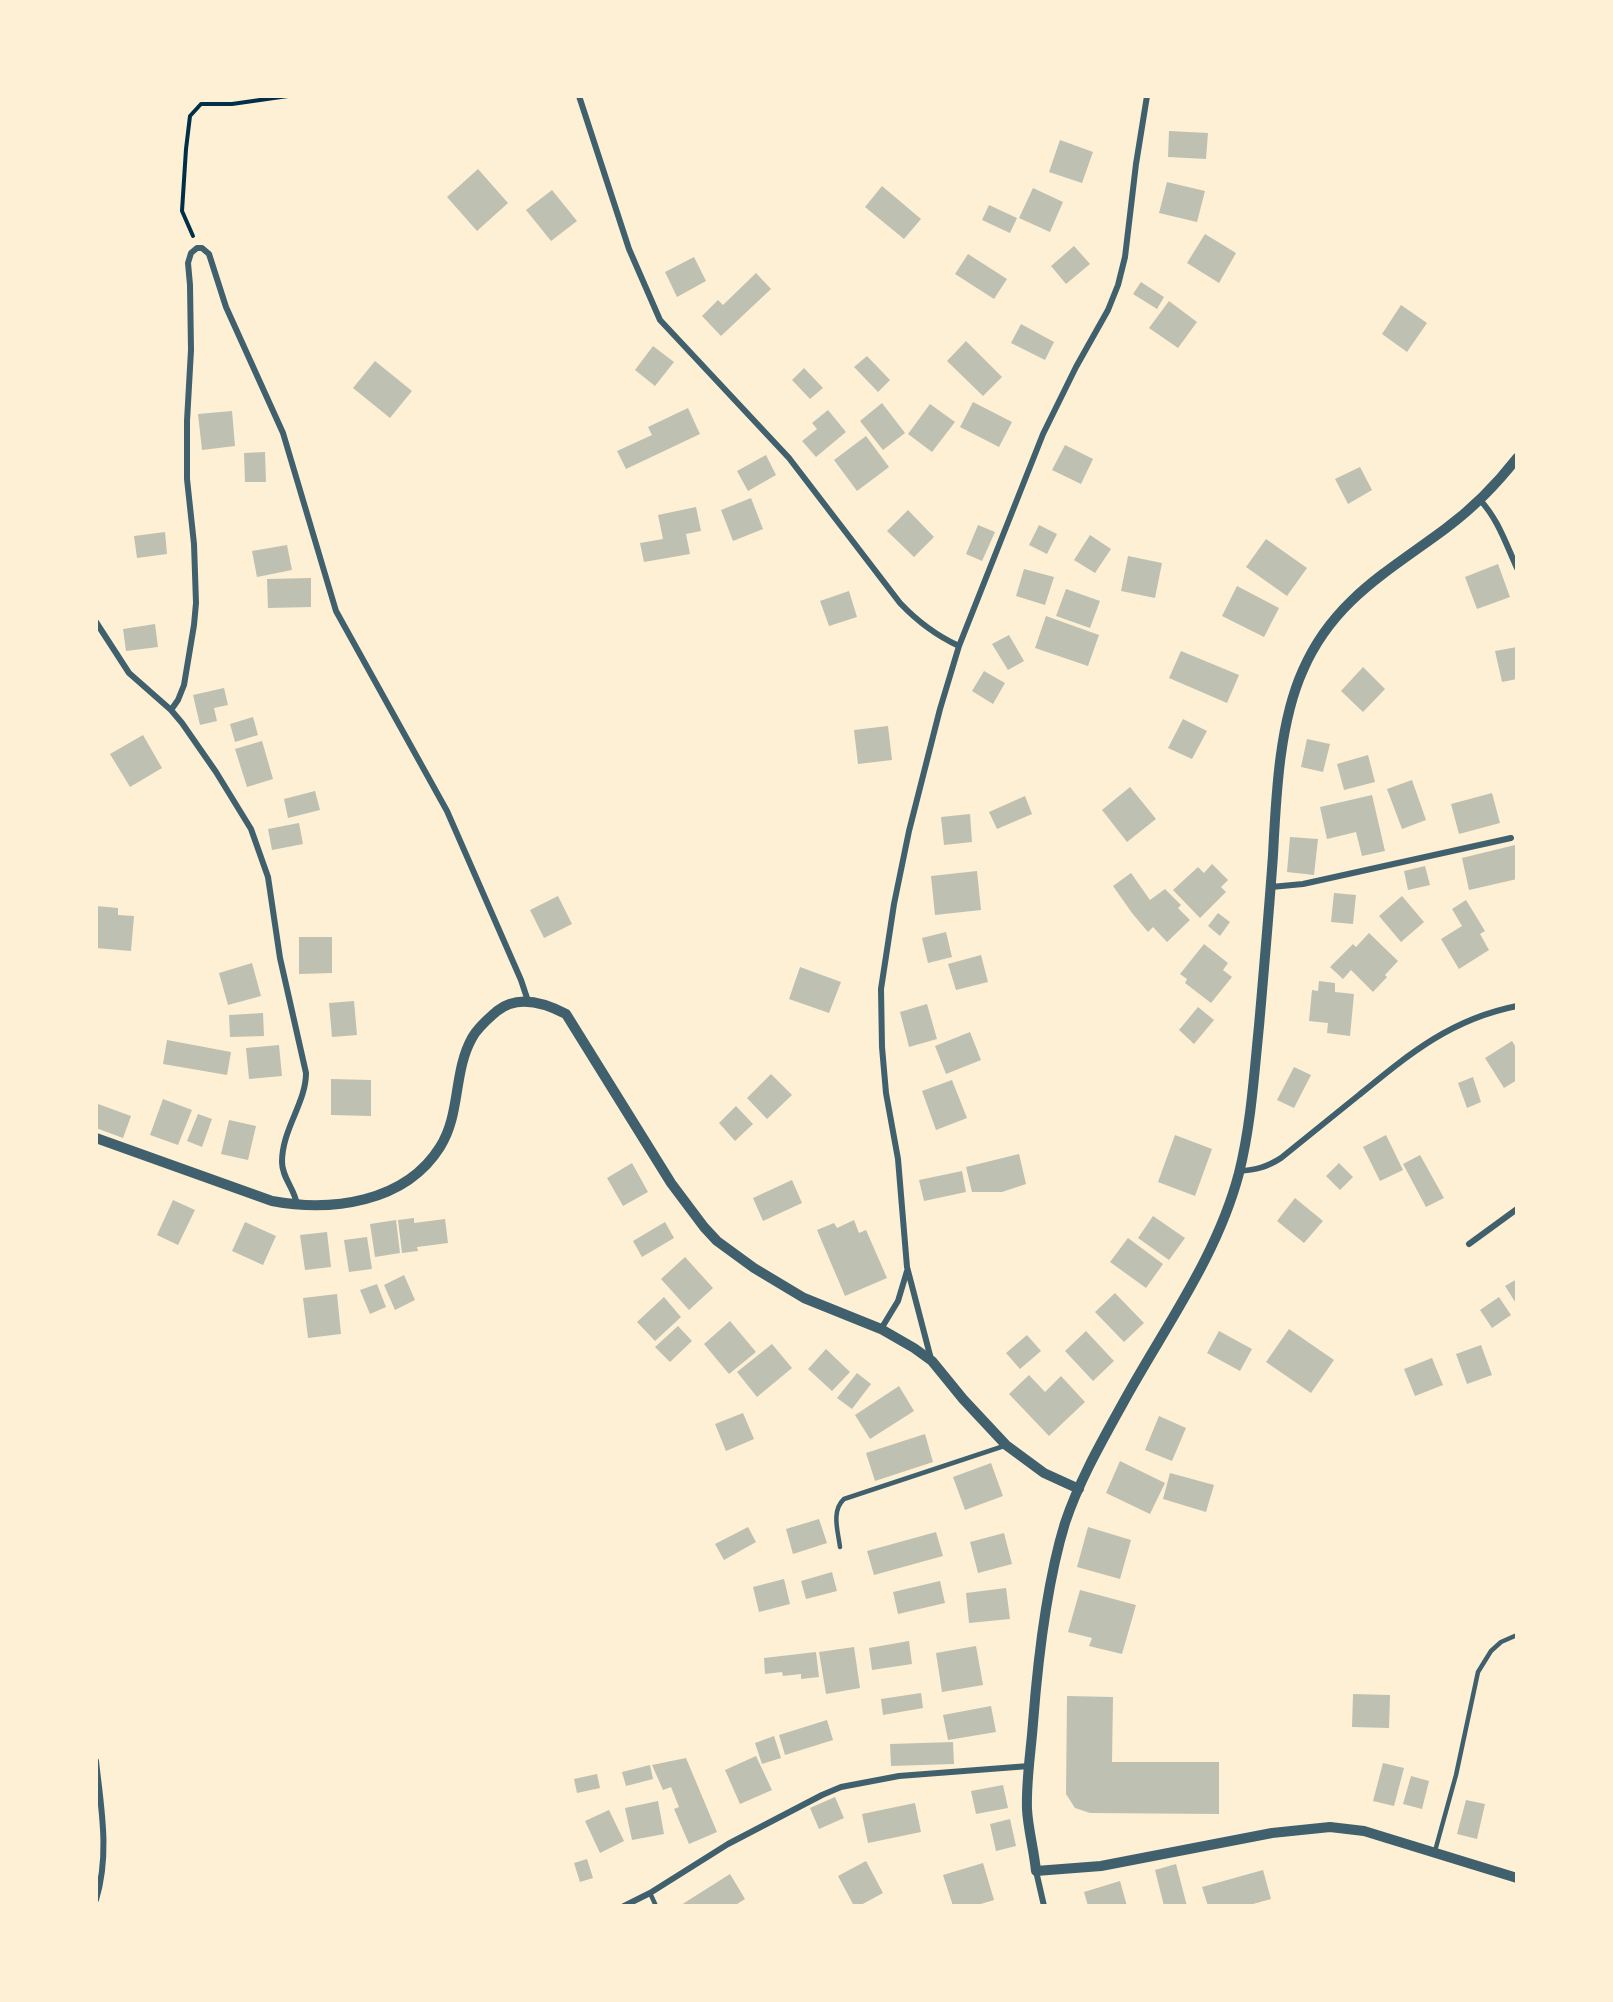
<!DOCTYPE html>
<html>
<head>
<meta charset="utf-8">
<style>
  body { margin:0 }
  #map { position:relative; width:1613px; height:2002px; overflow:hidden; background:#fdf0d5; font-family:"Source Sans 3",sans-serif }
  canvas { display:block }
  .frame { position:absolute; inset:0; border:98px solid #fdf0d5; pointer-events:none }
</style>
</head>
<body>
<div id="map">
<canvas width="1613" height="2002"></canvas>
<div class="frame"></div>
</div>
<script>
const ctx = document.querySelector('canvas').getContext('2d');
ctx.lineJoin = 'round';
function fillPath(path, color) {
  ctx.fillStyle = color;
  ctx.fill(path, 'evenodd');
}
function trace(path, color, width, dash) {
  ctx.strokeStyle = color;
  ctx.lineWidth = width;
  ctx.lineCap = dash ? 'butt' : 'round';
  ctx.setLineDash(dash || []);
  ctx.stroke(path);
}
fillPath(new Path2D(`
  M1169,131L1208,133L1206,159L1168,157Z
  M1060,140L1093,152L1082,183L1049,172Z
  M478,169L508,203L477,231L447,197Z
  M1167,182L1205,191L1197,222L1159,213Z
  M882,186L921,219L904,239L865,207Z
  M1033,188L1063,202L1050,232L1019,218Z
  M552,190L577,221L551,241L526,210Z
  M989,205L1017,218L1010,233L982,220Z
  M1205,234L1236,253L1219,283L1187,263Z
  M1074,246L1090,264L1066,284L1051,266Z
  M968,254L1007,279L994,299L955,274Z
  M694,257L706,281L677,297L665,272Z
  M756,273L771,289L721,336L702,316L718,300L723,305Z
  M1141,282L1164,297L1157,309L1133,294Z
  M1169,301L1197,322L1178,348L1149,328Z
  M1401,305L1427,323L1407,352L1382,334Z
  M1021,324L1054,342L1045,360L1011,343Z
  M966,341L1002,377L983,396L947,361Z
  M653,346L674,362L655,386L635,370Z
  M867,356L890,380L878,392L854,367Z
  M375,361L412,391L390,418L353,388Z
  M804,368L823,388L810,399L792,380Z
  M973,402L1012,422L999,447L960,427Z
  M882,403L905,433L883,450L860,421Z
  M930,404L955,422L932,452L908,434Z
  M688,408L700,434L626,469L617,451L652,435L648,427Z
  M828,410L846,432L816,457L802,441L817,429L812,423Z
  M232,411L235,446L202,450L198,414Z
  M866,436L889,467L857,491L834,460Z
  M1065,445L1093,459L1081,484L1052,470Z
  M265,452L266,482H245L244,453Z
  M766,455L776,475L748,491L737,471Z
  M1360,467L1372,490L1348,504L1335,479Z
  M751,498L763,529L733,541L721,510Z
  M696,507L701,531L686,534L690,554L644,562L640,543L663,539L658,515Z
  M908,510L934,537L914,557L887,531Z
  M978,525L995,532L982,561L966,554Z
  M1039,525L1057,534L1047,554L1029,545Z
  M165,532L167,554L137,558L134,536Z
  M1090,535L1111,549L1095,573L1074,560Z
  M1266,539L1307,568L1287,596L1246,567Z
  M287,545L292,570L257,577L252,551Z
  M1128,556L1162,563L1155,598L1121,591Z
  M1498,564L1510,597L1477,609L1465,577Z
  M1024,569L1054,577L1045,605L1016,596Z
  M311,578V607L268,608L267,579Z
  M1237,586L1279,608L1264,637L1222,616Z
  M1066,589L1100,601L1090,628L1056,616Z
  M849,591L857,617L829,626L820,601Z
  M1046,616L1099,635L1088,666L1035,648Z
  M155,624L158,647L126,651L123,629Z
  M1009,635L1024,661L1008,670L992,644Z
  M1517,647V679L1502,682L1495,651Z
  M1181,651L1239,675L1227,703L1169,678Z
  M1363,667L1385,689L1363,712L1341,691Z
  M984,671L1005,683L993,704L972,691Z
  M224,688L228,705L214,708L217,721L200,725L193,695Z
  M253,717L258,735L235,742L230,724Z
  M1183,719L1207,731L1192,759L1168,748Z
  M888,726L892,760L858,764L854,730Z
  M143,735L162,768L130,787L110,754Z
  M1307,739L1330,744L1323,772L1301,767Z
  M262,741L273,779L247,787L235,749Z
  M1368,755L1375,782L1344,790L1337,764Z
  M1412,780L1426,820L1402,829L1387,789Z
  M1130,787L1156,819L1127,842L1102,810Z
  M315,791L320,810L288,818L284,799Z
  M1492,793L1500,823L1459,834L1451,804Z
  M1372,795L1385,851L1362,856L1356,832L1327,839L1320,807Z
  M1025,796L1032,814L997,829L989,812Z
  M970,814L972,842L944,845L941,817Z
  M299,823L303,844L272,850L268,829Z
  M1290,837L1318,839L1314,875L1287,872Z
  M1515,845L1517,854V879L1469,890L1462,858Z
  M1212,864L1228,880L1221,887L1226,892L1200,918L1173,890L1198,867L1204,873Z
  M1425,866L1430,885L1408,890L1404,871Z
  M977,871L981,910L935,915L931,876Z
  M1131,873L1150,900L1165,889L1181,905L1178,908L1190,920L1167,942L1153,927L1148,932L1132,913L1113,886Z
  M1334,893L1356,895L1353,924L1331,922Z
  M558,896L572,924L544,938L530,910Z
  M1402,896L1424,922L1401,942L1379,916Z
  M1466,900L1485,931L1480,934L1489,950L1459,969L1441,939L1462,926L1452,909Z
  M96,906L118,908V915L134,916L131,951L96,948Z
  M1218,913L1230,922L1220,936L1208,926Z
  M946,932L952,957L928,963L922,938Z
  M1369,933L1398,961L1385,975L1387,977L1373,992L1351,970L1343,979L1330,967L1353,944L1356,947Z
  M299,937H332V973L299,974Z
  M1204,944L1228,963L1223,970L1232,977L1211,1003L1185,983L1187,979L1180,974Z
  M981,955L988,982L956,990L948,964Z
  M252,963L261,996L228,1005L219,973Z
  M800,967L841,982L829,1013L789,999Z
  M1319,981L1335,983V992L1354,994L1350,1036L1327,1033L1328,1023L1309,1021L1312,990L1318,991Z
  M354,1001L357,1035L332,1037L329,1003Z
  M927,1004L937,1039L909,1047L900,1012Z
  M1198,1007L1214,1020L1194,1044L1179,1030Z
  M263,1013L264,1036L230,1037L229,1015Z
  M970,1032L981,1060L946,1074L935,1046Z
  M167,1040L231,1052L227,1075L163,1064Z
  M1512,1041L1517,1049V1080L1504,1088L1485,1058Z
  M279,1045L282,1076L249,1079L246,1048Z
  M1294,1067L1311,1075L1294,1108L1277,1100Z
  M771,1074L792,1095L767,1119L747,1098Z
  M1473,1077L1481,1102L1467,1108L1458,1083Z
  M331,1079L371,1080V1116L331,1115Z
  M952,1080L967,1118L936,1130L922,1091Z
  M163,1099L192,1110L178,1145L150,1135Z
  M98,1104L131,1116L123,1138L96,1128V1111Z
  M736,1106L753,1124L735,1141L719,1123Z
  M198,1114L212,1119L202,1147L187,1141Z
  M229,1120L256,1126L248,1160L221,1154Z
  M1175,1135L1212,1149L1195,1196L1158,1182Z
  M1386,1135L1403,1170L1380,1181L1363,1147Z
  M1019,1154L1026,1184L1002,1192H972L966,1167Z
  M1420,1155L1444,1198L1426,1207L1403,1164Z
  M632,1163L648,1192L623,1206L607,1178Z
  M1339,1163L1353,1177L1340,1190L1326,1176Z
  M962,1171L966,1192L924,1201L919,1180Z
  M792,1180L802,1203L763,1221L753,1198Z
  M1295,1198L1323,1221L1304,1243L1277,1221Z
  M173,1200L195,1210L178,1245L157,1235Z
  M1153,1216L1185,1238L1169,1260L1138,1238Z
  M414,1218V1223L445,1219L448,1243L417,1247L418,1251L402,1253L398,1220Z
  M396,1220L400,1253L375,1257L370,1224Z
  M854,1220L859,1233L866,1230L887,1278L845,1296L817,1230L834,1223L837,1228Z
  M245,1222L276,1236L263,1265L232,1251Z
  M665,1222L674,1238L642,1257L633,1241Z
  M327,1232L331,1267L305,1270L300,1235Z
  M367,1237L372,1269L349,1272L344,1240Z
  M1128,1238L1163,1264L1146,1288L1110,1262Z
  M685,1257L713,1288L689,1310L661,1279Z
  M404,1275L415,1300L395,1310L384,1285Z
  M1517,1279V1305L1505,1286Z
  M377,1284L386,1307L370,1314L360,1290Z
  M1115,1293L1144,1323L1124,1342L1095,1312Z
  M337,1294L341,1334L308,1338L303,1298Z
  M664,1297L681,1317L655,1341L637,1322Z
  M1499,1297L1511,1315L1492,1328L1480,1310Z
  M730,1321L756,1352L729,1374L704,1344Z
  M678,1326L692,1341L670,1362L655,1347Z
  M1289,1329L1334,1360L1311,1393L1266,1362Z
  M1086,1331L1114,1361L1093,1381L1065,1351Z
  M1219,1331L1252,1349L1240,1371L1207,1353Z
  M1027,1335L1041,1351L1020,1369L1006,1353Z
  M772,1344L792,1368L757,1397L737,1372Z
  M1481,1345L1492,1375L1467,1384L1456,1354Z
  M826,1349L850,1372L832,1391L808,1369Z
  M1432,1358L1443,1385L1415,1396L1404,1369Z
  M857,1373L871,1384L852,1409L837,1398Z
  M1029,1375L1045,1392L1061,1376L1085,1402L1049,1436L1009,1394Z
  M899,1386L914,1411L870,1439L855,1415Z
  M743,1413L754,1439L726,1451L715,1424Z
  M1159,1416L1186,1428L1172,1461L1145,1450Z
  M925,1434L933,1462L875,1481L866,1453Z
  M1120,1461L1165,1483L1150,1514L1106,1493Z
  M991,1463L1003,1496L965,1510L953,1477Z
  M1170,1473L1214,1485L1206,1512L1163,1499Z
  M819,1519L827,1543L793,1554L786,1529Z
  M748,1527L756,1542L724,1560L715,1544Z
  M1088,1527L1131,1540L1120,1579L1077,1567Z
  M936,1532L943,1556L874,1575L867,1551Z
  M1004,1533L1012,1564L978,1573L970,1542Z
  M832,1572L837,1591L806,1599L801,1581Z
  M784,1579L790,1604L759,1612L753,1587Z
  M940,1581L945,1603L898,1614L893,1592Z
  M1006,1588L1010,1619L969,1623L966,1593Z
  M1080,1590L1136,1605L1122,1654L1089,1646L1092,1638L1068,1632Z
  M909,1641L912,1664L872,1670L869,1648Z
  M976,1646L983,1685L942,1692L936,1653Z
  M854,1647L860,1688L826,1694L819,1652Z
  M816,1652L819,1677L801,1679V1674L783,1676L782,1672L765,1674L764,1658Z
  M921,1693L923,1708L883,1715L881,1699Z
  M1353,1694L1390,1695L1389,1728L1352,1727Z
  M1067,1696L1113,1697L1112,1762H1219V1814L1090,1813L1075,1808L1066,1794Z
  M991,1706L996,1732L948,1740L943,1715Z
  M827,1720L833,1740L785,1755L779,1735Z
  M774,1736L781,1758L762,1764L755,1743Z
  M953,1742L954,1764L891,1766L890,1744Z
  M756,1756L772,1790L740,1804L725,1770Z
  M686,1758L717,1832L689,1844L674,1809L679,1807L671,1787L663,1790L652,1765Z
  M1383,1763L1404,1768L1394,1806L1373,1801Z
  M650,1765L653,1779L626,1786L622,1772Z
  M597,1774L600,1788L577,1793L574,1779Z
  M1411,1776L1429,1781L1422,1809L1403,1804Z
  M1003,1785L1008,1808L976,1814L971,1791Z
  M835,1797L844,1818L819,1829L810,1808Z
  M1466,1800L1485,1804L1477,1839L1457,1834Z
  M658,1801L664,1834L632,1840L625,1808Z
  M915,1803L921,1832L868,1843L862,1814Z
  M609,1810L624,1841L600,1853L585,1821Z
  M1010,1819L1016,1846L996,1851L990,1824Z
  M587,1859L593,1878L580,1882L574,1863Z
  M866,1861L883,1893L859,1906H854L838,1876Z
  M983,1863L994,1900L974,1906H953L943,1875Z
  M1176,1864L1187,1906H1164L1155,1870Z
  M1263,1870L1271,1899L1246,1906H1208L1202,1887Z
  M730,1874L745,1899L734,1906H682L681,1905Z
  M1120,1881L1127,1906H1088L1084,1892Z`), '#bec0b2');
trace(new Path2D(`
  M193,236L182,211L186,149L190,116L201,104H232L288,96`), '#003049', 4);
trace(new Path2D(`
  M840,1547C838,1531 831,1511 844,1499L1004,1446
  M1435,1851L1456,1775L1478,1672L1491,1651L1501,1642L1517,1635
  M650,1893L656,1906`), '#3f606c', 4.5);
trace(new Path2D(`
  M579,96L629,249L660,320L789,458L900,603C918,622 935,635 959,646
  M1480,500C1498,519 1506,544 1517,568
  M96,622L129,673L171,710L182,723L216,772L251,829L268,877L280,958L306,1073C306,1103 282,1129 282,1162C282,1178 295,1189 297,1205
  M171,710L178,700L184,685L194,625L196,603L194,544L187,479V421L191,350L190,285L188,263L191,253L197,248H202L209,254L226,307L283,433L336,611L447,811L521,980L528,1001
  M1271,887L1303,884L1511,838
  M1239,1171C1256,1170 1267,1167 1281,1158C1307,1137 1333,1116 1359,1095C1409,1054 1451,1019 1517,1006
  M1469,1244L1517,1209
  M881,1329L898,1301L907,1271
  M931,1359L907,1267L898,1159L886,1093L882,1047L881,989L894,904L909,831L940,709L959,646L1043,434L1076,367L1108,310L1118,285L1125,257L1136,164L1147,96
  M96,1761C101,1807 110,1854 96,1900
  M1036,1871L1044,1906
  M624,1906L650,1893L728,1844L822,1795L841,1787L899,1776L1029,1766`), '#3f606c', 6);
trace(new Path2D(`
  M1517,458C1496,485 1472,509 1445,529C1387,572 1333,601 1303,670C1279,723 1276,797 1273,855C1269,912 1264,969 1259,1026C1254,1075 1251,1125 1239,1173C1217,1257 1164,1328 1123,1403C1102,1441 1079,1481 1065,1523C1046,1585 1038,1658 1033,1723C1031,1751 1026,1780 1027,1809C1028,1829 1034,1850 1036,1871L1101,1866L1272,1833L1330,1827L1364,1831L1517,1878
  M96,1138L272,1201C331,1212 405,1203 440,1147C461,1114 453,1072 472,1038C478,1027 488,1019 497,1011C518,994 545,1003 566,1014L671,1183L704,1227L717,1241L754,1268L804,1298L881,1329L914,1348L932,1361L963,1399L1006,1445L1044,1473L1079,1489`), '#3f606c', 10);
</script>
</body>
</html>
